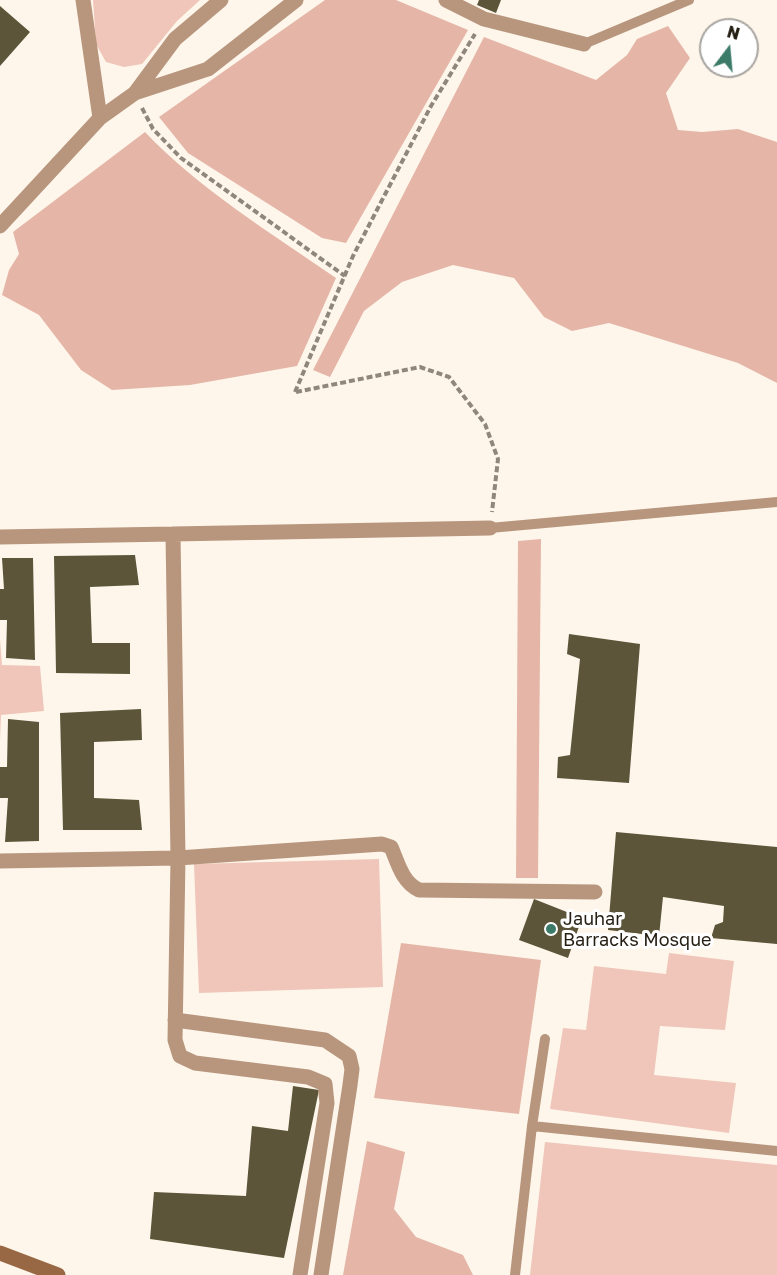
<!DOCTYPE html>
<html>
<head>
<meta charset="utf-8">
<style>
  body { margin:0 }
  #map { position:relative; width:777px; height:1275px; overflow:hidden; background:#fef6eb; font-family:"Golos Text",sans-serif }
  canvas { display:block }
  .north { position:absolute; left:699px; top:18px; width:60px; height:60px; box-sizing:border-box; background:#fff; border:2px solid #a8a5a1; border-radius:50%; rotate:16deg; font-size:16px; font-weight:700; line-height:24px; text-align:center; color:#251e13 }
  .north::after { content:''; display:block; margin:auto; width:21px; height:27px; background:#3d7b69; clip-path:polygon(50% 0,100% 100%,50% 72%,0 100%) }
</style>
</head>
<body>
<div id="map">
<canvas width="777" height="1275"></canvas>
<div class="north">N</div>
</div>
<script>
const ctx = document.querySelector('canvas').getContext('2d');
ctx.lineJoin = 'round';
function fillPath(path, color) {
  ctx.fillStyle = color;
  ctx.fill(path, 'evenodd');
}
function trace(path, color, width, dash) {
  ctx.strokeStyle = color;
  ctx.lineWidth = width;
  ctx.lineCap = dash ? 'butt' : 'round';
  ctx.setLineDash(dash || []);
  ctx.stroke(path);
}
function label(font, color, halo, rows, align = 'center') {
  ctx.font = font + ' "Golos Text",sans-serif';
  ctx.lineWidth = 6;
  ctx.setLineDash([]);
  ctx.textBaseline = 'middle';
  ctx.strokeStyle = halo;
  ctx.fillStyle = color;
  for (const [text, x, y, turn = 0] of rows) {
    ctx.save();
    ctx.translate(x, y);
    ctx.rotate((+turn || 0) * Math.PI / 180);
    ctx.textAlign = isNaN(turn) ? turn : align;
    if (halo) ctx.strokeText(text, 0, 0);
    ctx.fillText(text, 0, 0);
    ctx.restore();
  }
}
fillPath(new Path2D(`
  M93,0H200L177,21L142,64L124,67L106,62L96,44Z
  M0,639L2,665L40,666L44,711L1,715L0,741Z
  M379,859L383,987L199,993L194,864Z
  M669,953L734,961L725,1030L660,1026L654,1075L736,1083L729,1133L550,1109L563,1028L586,1030L594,966L666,974Z
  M545,1142L777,1165V1275H530Z`), '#efc6b9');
fillPath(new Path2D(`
  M325,0H396L468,30L346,243L322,238L188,153L159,117Z
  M668,26L690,58L666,93L678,130L702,132L738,129L777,142V383L738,363L609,323L572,331L544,317L514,278L453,265L402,282L364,311L330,377L313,370L484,37L596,80L627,55L637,39Z
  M145,132C200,190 270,232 336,278L297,366L190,385L112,390L81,370L39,315L2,295L9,270L19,254L13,232Z
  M541,539L538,878H516L518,541Z
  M401,943L541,960L519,1114L374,1098Z
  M367,1141L405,1152L394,1209L416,1237L463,1255L473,1275H343Z`), '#e5b6a7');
fillPath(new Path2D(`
  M479,0H501L496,13L477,5Z
  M0,6L30,32L0,66Z
  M135,555L139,585L90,587L92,643H130V674L56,673L54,556Z
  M2,558H33L35,660L6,658L7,620H0V589H4Z
  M569,634L640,644L629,783L557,778L558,757L570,755L580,659L567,654Z
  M141,709L142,740L94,742V798L139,800L142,830H63L60,713Z
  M8,719L39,722V841L5,842L8,798H0V767H7Z
  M616,832L777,847V944L711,938L715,925L723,922L724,906L663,897L659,936L608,930Z
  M534,899L582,918L568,958L519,940Z
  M293,1086L319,1090L284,1258L150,1239L154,1192L246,1196L252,1126L288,1131Z`), '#5c5539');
trace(new Path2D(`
  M142,108L153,129L181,158L345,276
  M295,392L353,256L431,106L475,34
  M296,392L420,367L449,377L485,424L498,459L492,512`), '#8f877c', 4, [6, 3]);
trace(new Path2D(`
  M584,44L689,0
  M490,528L777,502
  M532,1126L545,1039
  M515,1275L532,1126L777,1151`), '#b8967e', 10);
trace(new Path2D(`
  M83,0L100,118
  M446,0L484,19L584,44
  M135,93L175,39L221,0
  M0,226L100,118L135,93L208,69L296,0
  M173,534L490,528
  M0,537L173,534L178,858L175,1040L180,1056L195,1063L308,1077L325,1084L327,1103L300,1275
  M0,861L178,858L382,844L391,847C398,863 402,882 419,890L595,892
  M175,1020L325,1040L349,1056L352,1069L350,1085L321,1275`), '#b8967e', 15);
trace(new Path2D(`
  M0,1253L58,1275`), '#986743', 15);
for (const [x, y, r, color] of [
  [551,929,6,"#3d7b69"]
]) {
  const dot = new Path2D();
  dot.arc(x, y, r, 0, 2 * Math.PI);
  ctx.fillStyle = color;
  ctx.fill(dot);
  trace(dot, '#fff', 2);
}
label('18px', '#251e13', '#fff', [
  ["Jauhar",563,919],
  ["Barracks Mosque",563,940]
], 'left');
</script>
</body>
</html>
